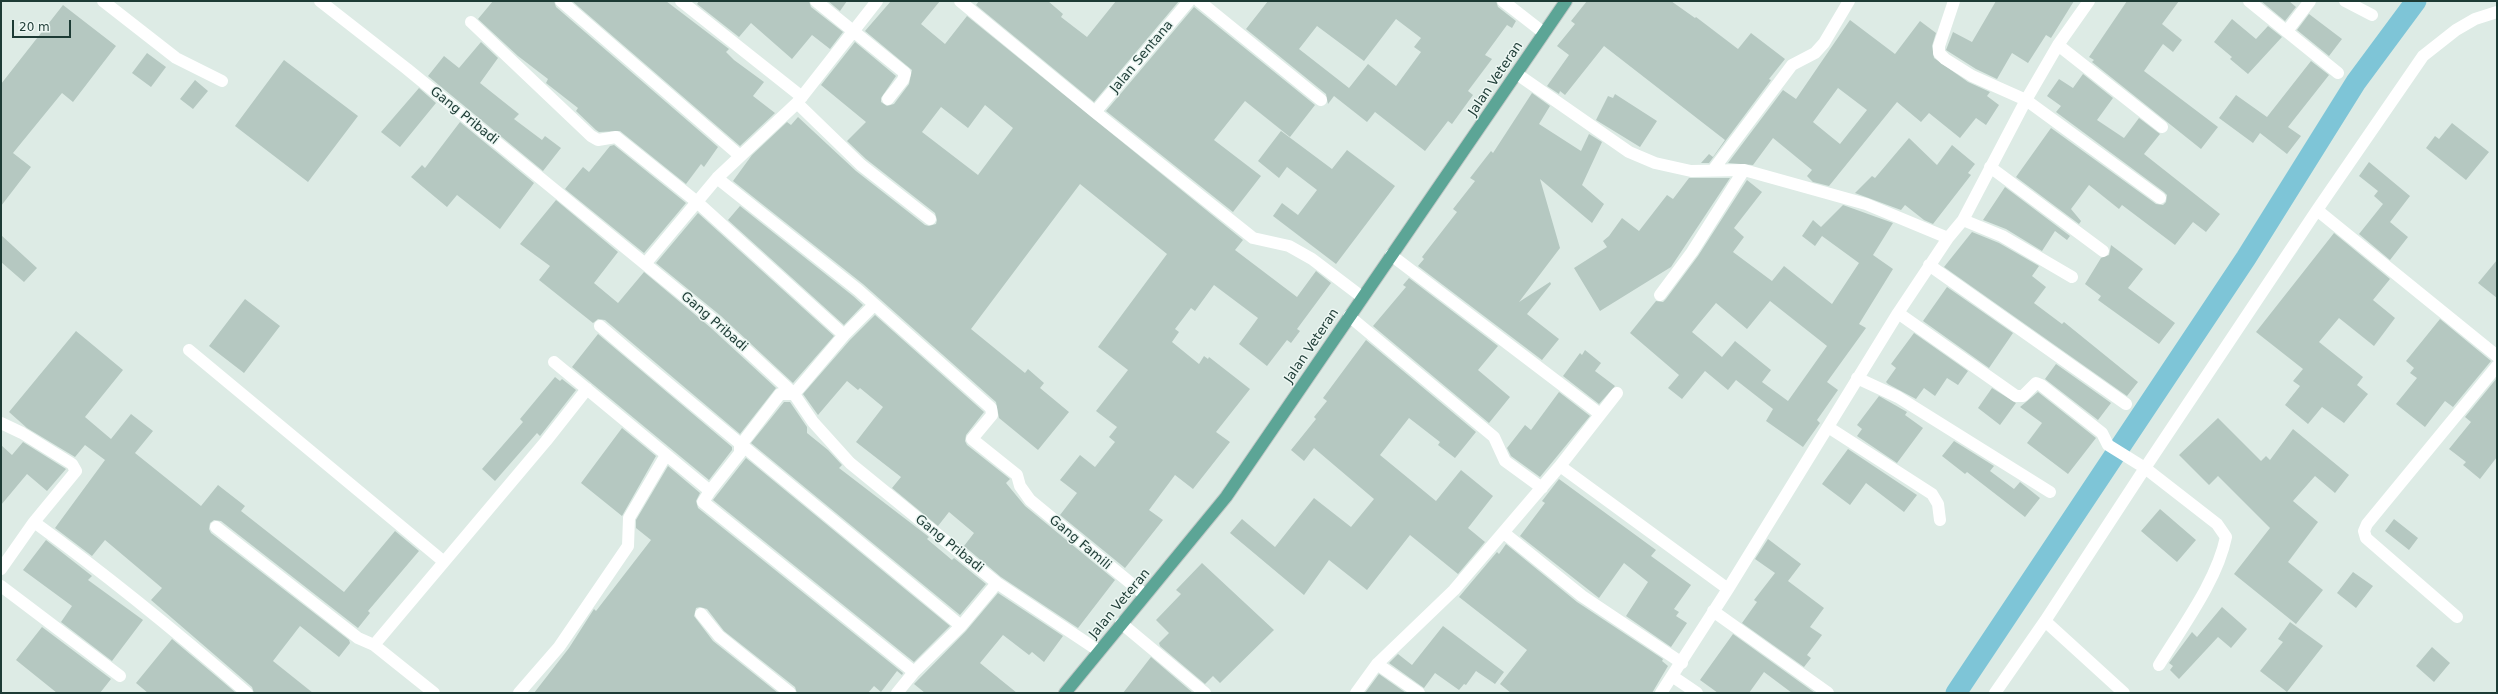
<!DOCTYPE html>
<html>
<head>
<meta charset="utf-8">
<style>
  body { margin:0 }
  #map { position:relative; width:2498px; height:694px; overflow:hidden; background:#ddebe5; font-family:"DejaVu Sans",sans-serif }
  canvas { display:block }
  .frame { position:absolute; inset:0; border:2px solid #1d3b35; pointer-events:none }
  .scale { position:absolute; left:12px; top:20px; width:59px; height:18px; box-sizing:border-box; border:2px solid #1d3b35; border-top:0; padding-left:5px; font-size:12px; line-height:14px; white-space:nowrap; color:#1d3b35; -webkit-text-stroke:3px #edf7f3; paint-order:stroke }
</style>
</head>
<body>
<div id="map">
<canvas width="2498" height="694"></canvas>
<div class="frame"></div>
<div class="scale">20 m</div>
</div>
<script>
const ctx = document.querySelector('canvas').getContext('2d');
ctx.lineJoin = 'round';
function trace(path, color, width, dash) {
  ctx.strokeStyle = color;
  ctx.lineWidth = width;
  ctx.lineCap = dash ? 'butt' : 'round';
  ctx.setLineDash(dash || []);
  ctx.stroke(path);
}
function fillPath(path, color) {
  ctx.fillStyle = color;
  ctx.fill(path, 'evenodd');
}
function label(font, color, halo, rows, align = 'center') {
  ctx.font = font + ' "DejaVu Sans",sans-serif';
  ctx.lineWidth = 3;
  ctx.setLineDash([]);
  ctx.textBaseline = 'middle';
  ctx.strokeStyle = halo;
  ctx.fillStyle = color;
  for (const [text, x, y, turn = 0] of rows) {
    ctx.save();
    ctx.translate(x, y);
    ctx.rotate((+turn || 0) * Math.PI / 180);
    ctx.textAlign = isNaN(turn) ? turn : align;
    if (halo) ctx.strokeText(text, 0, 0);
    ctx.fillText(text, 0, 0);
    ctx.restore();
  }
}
trace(new Path2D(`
  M1956,693L2246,258L2356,82L2416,1`), '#7ec5d7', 21);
fillPath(new Path2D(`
  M493,1H554L556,7L718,147L704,167L701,164L686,184L620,131L599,132L596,130L576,111L578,108L546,83L548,79L518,56L478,19Z
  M572,1H666L729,49L726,52L734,60L764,82L753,96L775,113L740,146Z
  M699,1H809L811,7L843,32L830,49L812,35L792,59L751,23L739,37L697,4Z
  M828,1H847L840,11Z
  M891,1H940L921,24L945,44L967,16L1243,240L1235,250L1297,297L1316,271L1331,283L1297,329L1300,331L1291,343L1287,340L1267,366L1239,344L1258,318L1214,285L1195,311L1191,308L1175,329L1179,332L1172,342L1199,364L1204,356L1208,359L1209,357L1250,389L1216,432L1230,442L1193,489L1175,475L1149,510L1163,520L1125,568L1060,515L1077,493L1060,480L1080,455L1095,467L1115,442L1109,437L1117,427L1096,411L1128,370L1098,347L1167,254L1080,184L971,329L1025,373L1028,369L1044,383L1040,388L1069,412L1038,450L999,418L996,402L863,284L733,181L752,155L787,122L791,125L798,117L856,171L925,225L929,226L936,224L937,220L935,213L866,159L847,141L866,122L821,85L855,42L896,76L881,98V102L887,106L894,104L909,84L912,70L865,31ZM985,105L1013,128L978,175L922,132L941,107L968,128Z
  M979,1H1048L1063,14L1061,17L1087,37L1116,1H1179L1094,102L976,5Z
  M1268,1H1496L1498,7L1516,21L1512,28L1507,25L1485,55L1492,59L1468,91L1473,95L1452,124L1448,121L1425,151L1375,112L1367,122L1334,96L1328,104L1326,94L1246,29ZM1396,19L1421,38L1414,47L1421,52L1396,86L1368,64L1349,88L1299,49L1317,26L1364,61Z
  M1587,1H1671L1695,18L1696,17L1738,49L1751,33L1785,59L1769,79L1771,80L1709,163H1701L1709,154L1713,157L1725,140L1604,46L1565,95L1560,91L1559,94L1547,86L1569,55L1557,46L1575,24L1571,21Z
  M1996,1H2074L2051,38L2046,35L2028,63L2012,53L1997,79L1976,69L1946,50L1953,32L1972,42Z
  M2127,1H2179L2162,24L2182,40L2173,52L2163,44L2144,71L2218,127L2201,149L2092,62L2094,60L2089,57Z
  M2261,1H2289L2296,7L2285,21Z
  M63,5L116,46L73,102L62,93L13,153L31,167L1,206V84Z
  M1194,7L1315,105L1290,137L1245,101L1214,140L1261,176L1233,212L1106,111Z
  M2309,14L2342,39L2329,56L2297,30Z
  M2232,19L2256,39L2268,26L2282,37L2248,74L2230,59L2232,57L2214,42Z
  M1850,20L1895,54L1920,21L1936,33L1932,46L1934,58L1968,82L1990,92L1987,96L1999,105L1986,125L1976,118L1960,138L1929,113L1921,122L1897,102L1829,186L1813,182L1807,176L1812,170L1773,138L1753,165L1728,163L1783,90L1796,99ZM1838,88L1867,110L1840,144L1813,122Z
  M481,42L498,58L480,83L519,114L514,119L542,140L545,136L561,148L543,171L428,76L444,56L459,68Z
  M147,53L166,67L151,87L132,73Z
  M284,60L358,116L308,182L235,126Z
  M2311,61L2329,75L2288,127L2301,136L2287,154L2260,133L2253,143L2219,118L2236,95L2267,117Z
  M2083,74L2113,98L2097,120L2124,138L2139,118L2160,134L2144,154L2220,214L2206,232L2193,222L2175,245L2122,205L2119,209L2089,185L2071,209L2081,221L2079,224L2016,177L2051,128L2156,204L2163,205L2166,202L2167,195L2164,192L2056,112L2061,106L2047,96L2059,79L2073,88Z
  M195,80L208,91L193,109L180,99Z
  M419,88L436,103L400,147L381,132Z
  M1532,93L1550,106L1539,124L1581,151L1589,134L1602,142L1582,185L1604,204L1592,223L1540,179L1560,248L1519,302L1550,282L1551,284L1527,314L1559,339L1542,360L1418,266L1424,259L1422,257L1457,212L1453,209L1475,181L1470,178L1491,151L1493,153Z
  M1615,94L1657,121L1640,147L1596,120L1608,96L1613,98Z
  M460,122L534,183L500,229L457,195L447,207L411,177L422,165L425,168Z
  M2452,123L2489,152L2466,180L2426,148L2435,136L2439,139Z
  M1281,131L1332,169L1347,150L1395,186L1336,264L1273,216L1282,203L1298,215L1317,190L1287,167L1279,178L1258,161Z
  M1909,138L1937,165L1952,145L1975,164L1968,173L1971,175L1933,224L1924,220L1905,205L1901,210L1855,193L1872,176L1875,178Z
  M614,145L686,203L644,253L565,189L583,167L589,172L610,146Z
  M2369,162L2410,196L2390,222L2408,237L2390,260L2359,234L2383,204L2374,196L2378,191L2359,176Z
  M1689,178H1730L1671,267L1600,311L1574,268L1607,247L1603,241L1609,236L1622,218L1639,231L1667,195L1673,199Z
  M1747,180L1762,192L1734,228L1744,237L1733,252L1772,281L1784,266L1832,304L1859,263L1822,236L1815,246L1802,236L1813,220L1821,227L1843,205L1893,223L1873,255L1893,269L1859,324L1866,328L1827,382L1838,390L1817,420L1820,423L1803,447L1766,421L1773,409L1736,380L1728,390L1705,371L1682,399L1668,388L1679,375L1630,333L1656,301L1663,302L1666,299L1698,256ZM1770,301L1827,346L1788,401L1762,382L1771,370L1735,341L1722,357L1692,332L1716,303L1747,329Z
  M2005,187L2070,236L2067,240L2055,231L2042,251L2006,229L1983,220Z
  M556,200L618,252L594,283L618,303L644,272L711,328L776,388L740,434L605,320L598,319L593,323L539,280L550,266L520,244Z
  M740,206L853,296L863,305L844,325L728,220Z
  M698,213L834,336L793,383L721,316L656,263Z
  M1972,232L1999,243L2039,266L2032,276L2046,287L2034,303L2062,324L2064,322L2138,382L2127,396L1944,267Z
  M2334,233L2390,279L2373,300L2395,318L2374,346L2339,318L2319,342L2363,377L2357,385L2368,394L2344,423L2322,407L2308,424L2285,405L2300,386L2293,381L2303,369L2256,332Z
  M1,235L37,268L24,282L1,262Z
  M2111,245L2143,269L2128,288L2175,323L2159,344L2098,300L2101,296L2085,284L2101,258L2109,255Z
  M2497,260V298L2478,283Z
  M1409,278L1498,346L1478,370L1510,397L1489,423L1373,326L1406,287L1403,285Z
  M1947,287L2013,333L1989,368L1923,321Z
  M245,299L280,326L244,373L209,346Z
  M875,315L984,412L966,435L965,441L967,445L1010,479L1006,483L1025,506L1115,580L1078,628L1001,577L964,546L974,533L949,512L938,526L892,488L901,477L856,442L883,407L860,388L858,390L847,381L818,415L803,394L850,340Z
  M2440,319L2491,361L2453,407L2445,401L2425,427L2396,404L2417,378L2410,373L2414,368L2406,361Z
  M76,331L123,370L85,417L111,439L131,414L153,431L135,453L201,506L218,485L245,506L241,511L344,592L395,531L419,551L368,611L370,613L358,628L221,521L214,520L210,523L209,529L211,533L349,640L350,643L339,657L300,626L273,661L313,693H254L252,687L151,600L162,588L105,540L92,556L55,528L105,460L85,445L75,457L27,428L9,412Z
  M1914,333L1968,371L1958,385L1947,378L1935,396L1924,388L1916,399L1888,384L1886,382L1896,368L1891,364Z
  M598,334L732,447V450L709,480L572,367Z
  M1366,340L1476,432L1455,458L1438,445L1440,442L1409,418L1380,455L1436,501L1461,470L1493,496L1468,528L1485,542L1458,574L1410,535L1367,590L1329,560L1304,595L1230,533L1242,519L1275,547L1314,498L1351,527L1374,499L1314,448L1304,461L1291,450L1316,419L1314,417L1327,401L1323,398Z
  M1585,350L1601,363L1595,371L1615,386L1599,404L1563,376L1580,353L1582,355Z
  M2056,364L2111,403L2098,420L2045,379Z
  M555,377L560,381L562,379L576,390L540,436L537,433L495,481L482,469L523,422L520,419Z
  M2497,378V457L2480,479L2463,465L2466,462L2449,449L2471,422L2465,417Z
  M1992,388L2016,403L2000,425L1978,408Z
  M1559,392L1590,416L1540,477L1511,456L1507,448L1525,425L1531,430Z
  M2038,392L2096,438L2068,474L2027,443L2042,423L2020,407Z
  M1879,396L1907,412L1905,415L1923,428L1897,463L1857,436L1862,429L1857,425Z
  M784,402H790L807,427V433L828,450L842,465L839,468L929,537L927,539L952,560L954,558L986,584L960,615L751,443Z
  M2218,418L2261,461L2266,456L2270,460L2293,429L2349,475L2335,493L2315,476L2293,501L2318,522L2288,562L2323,590L2296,624L2234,574L2270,528L2218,476L2209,485L2179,455Z
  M622,428L656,456L622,516L581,483Z
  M1954,441L1994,466L1990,471L2014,489L2020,482L2040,498L2025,517L1967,472L1965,474L1942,456Z
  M23,442L66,469L47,491L27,474L1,505V445L12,455Z
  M1848,449L1917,495L1904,512L1866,483L1850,505L1822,484Z
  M746,458L911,594L950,626L914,662L713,500Z
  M668,466L700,493L696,501L698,508L903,673L902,675L897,671L881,692L874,686L868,693H797L795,687L724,631L707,609L700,607L696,608L694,616L713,641L778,693H534L569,648L594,609L596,611L651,540L636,528V520Z
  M1559,479L1656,550L1651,556L1691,585L1674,609L1679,612L1676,616L1687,623L1671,647L1626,616L1648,582L1624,563L1599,598L1520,536L1545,503L1542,501Z
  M2160,509L2196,540L2177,562L2141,531Z
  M2394,519L2418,538L2409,550L2385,531Z
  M1768,539L1801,564L1788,581L1824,608L1810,627L1822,635L1807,655L1811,658L1804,667L1742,623L1757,602L1754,600L1775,573L1755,559Z
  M46,540L92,576L88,580L143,620L112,661L61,622L72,606L23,570Z
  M1506,544L1577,602L1663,659L1662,661L1668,666L1652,693H1511L1500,684L1527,650L1459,597L1497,552L1499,554Z
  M1202,563L1274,630L1220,683L1213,676L1205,684L1160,646L1159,643L1169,633L1156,620L1181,594L1176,590Z
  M2353,572L2373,586L2356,608L2337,593Z
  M998,593L1063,636L1044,662L1032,652L1029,655L1003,635L980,663L1017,693H925L914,684L966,631Z
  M2222,607L2247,629L2231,648L2218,637L2179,679L2170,670L2173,666L2169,663L2192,632L2197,637Z
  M2290,622L2323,646L2287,692L2260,671L2283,642L2278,639Z
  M1443,626L1504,672L1495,684L1476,671L1466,685L1464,684L1459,690L1435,673L1424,688L1389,663L1398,654L1412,665Z
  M42,627L111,679L100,693H57L16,660Z
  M1733,634L1815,693H1792L1764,672L1749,693H1718L1700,680Z
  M172,639L216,676L236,693H148L136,683Z
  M2432,647L2450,663L2434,682L2416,666Z
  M1151,657L1193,693H1123Z
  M1379,674L1406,693H1365Z`), '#b5c8c1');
const primary = new Path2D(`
  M1065,693L1226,497L1566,1`);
trace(primary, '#c0c8c6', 14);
trace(new Path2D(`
  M103,1L176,58L222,81
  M320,1L407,69L716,322L794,394L813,422L850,463L997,583L1099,651
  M561,1L739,155
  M681,1L802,97
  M816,1L905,73L903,80L888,99
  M960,1L1095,112L1253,238L1289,246L1312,259L1362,297
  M1199,1L1321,100
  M1503,1L1544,33
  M1954,1L1939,46V53L1945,59L1972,76L2026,100L2160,198
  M2249,1L2338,73
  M2345,1L2372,15
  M471,22L591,136L598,140L616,137L697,202L844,335
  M2287,31L2310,1
  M2058,45L2162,127
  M1517,74L1629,152L1655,163L1691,171L1744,170L1866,204L1948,238
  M797,103L861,165L930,219
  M1095,112L1189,1
  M1990,167L2103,251
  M1713,170L1792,65L1815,53L1824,43L1849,1
  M717,178L858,290L991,408L992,415L972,439L1017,475L1020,486L1030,500L1145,595
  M2317,210L2497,356
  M1963,220L2002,236L2072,277
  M1391,255L1600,414
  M645,264L717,178L797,103L877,1
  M1929,265L2126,404
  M1660,295L1692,252L1744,170
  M1898,313L2016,396H2023L2036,383L2041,385L2102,433L2108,445L2145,468L2317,210L2423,56L2456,30L2475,19L2497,12
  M1349,316L1494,437L1505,461L1542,488
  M600,326C719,428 841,526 961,626
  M189,350L443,561
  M554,362L710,491L703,502L914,672
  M1857,378L1898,397L2050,492
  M1,423L22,433L72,464L76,471L34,522L1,569
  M1828,427L1932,494L1938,504L1940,520
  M1560,466L1617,393
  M710,491L740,453V446L780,394H794L844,335L874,305
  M34,522C108,576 178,633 247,693
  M216,527L358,638L374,645
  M1504,533L1582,596L1682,663
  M1,586L120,676
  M1713,611L1828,693
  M701,614L719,636L790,693
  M2457,617L2366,538L2364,531L2367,524L2497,366
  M2045,621L2124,693
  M1121,623L1205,693
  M1377,664L1419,693
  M1672,676L1697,693
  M434,693L374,645L546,441L587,389
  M519,693L559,647L628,546L629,518L666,455
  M897,693L914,672L961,626L997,583
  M1356,693L1377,664L1454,590L1560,466L1728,589
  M1661,693L1728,589L1898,313L1948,238L1963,220L2026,100L2058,45L2089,1
  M1995,693L2045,621L2145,468L2217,524L2226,537C2217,581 2182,627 2159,665`), '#fff', 12);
trace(primary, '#5ca596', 12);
label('13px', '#1d3b35', '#edf7f3', [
  ["Jalan Sentana",1142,57,-50],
  ["Jalan Veteran",1496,79,-56],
  ["Gang Pribadi",464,116,39],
  ["Gang Pribadi",714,322,41],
  ["Jalan Veteran",1312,346,-56],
  ["Gang Famili",1080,543,40],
  ["Gang Pribadi",949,544,39],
  ["Jalan Veteran",1120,604,-50]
]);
</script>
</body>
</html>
